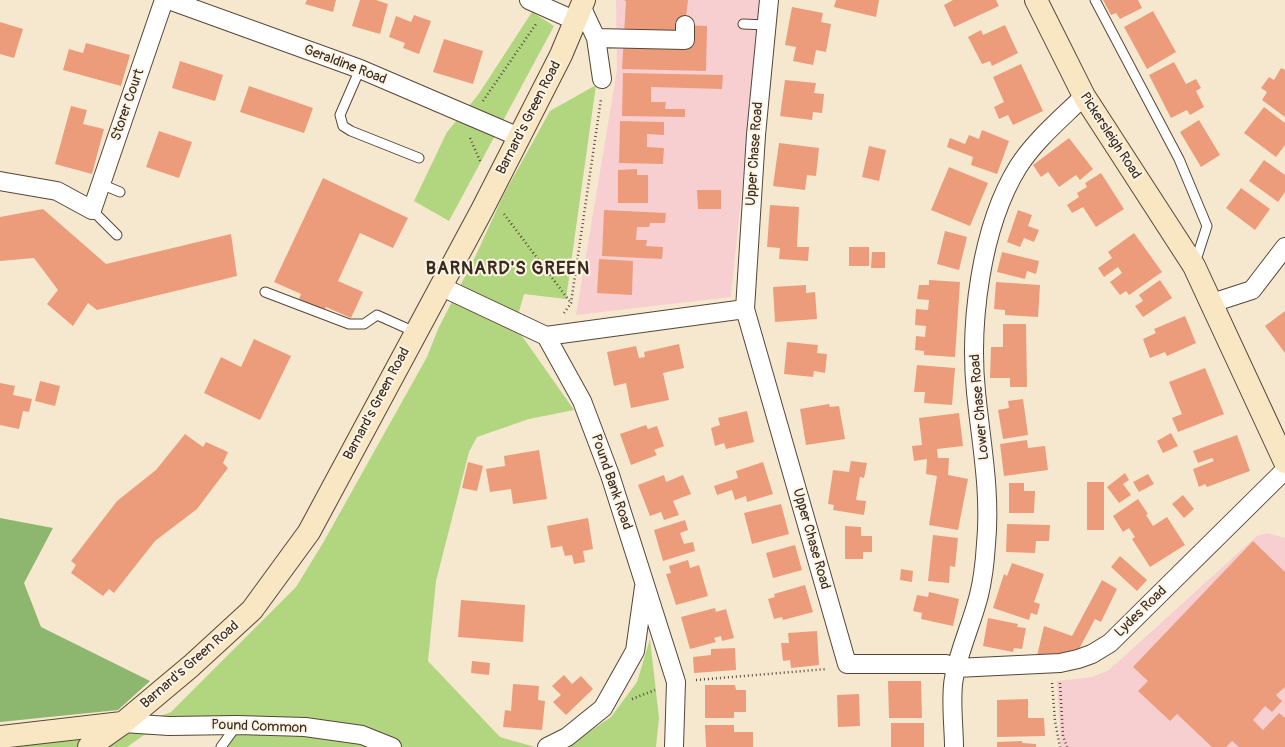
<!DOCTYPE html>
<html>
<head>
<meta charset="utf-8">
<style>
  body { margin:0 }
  canvas { display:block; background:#f5e8ce }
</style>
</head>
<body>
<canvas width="1285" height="747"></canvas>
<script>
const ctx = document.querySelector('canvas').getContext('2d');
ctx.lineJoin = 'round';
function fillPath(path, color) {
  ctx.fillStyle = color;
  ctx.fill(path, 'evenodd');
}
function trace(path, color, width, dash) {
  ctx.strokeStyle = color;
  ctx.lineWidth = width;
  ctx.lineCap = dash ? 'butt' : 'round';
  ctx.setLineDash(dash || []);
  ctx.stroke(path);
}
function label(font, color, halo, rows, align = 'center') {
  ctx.font = font + ' Pangolin,sans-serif';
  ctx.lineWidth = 4;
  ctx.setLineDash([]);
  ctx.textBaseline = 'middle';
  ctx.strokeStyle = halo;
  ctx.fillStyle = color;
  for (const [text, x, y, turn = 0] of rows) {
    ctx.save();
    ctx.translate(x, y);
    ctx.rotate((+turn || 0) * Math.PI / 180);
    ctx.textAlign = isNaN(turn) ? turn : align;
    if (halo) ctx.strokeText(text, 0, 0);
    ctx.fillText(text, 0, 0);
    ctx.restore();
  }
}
fillPath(new Path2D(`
  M616,0H761L731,297L576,315L617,70Z
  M1267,533L1285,538V747H1061L1057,681L1092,677L1109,670L1248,544L1257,536Z`), '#f7cfd0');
fillPath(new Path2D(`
  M532,12L554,26L449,221L414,201L447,132L478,95Z
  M596,85L566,299L524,294L515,326L574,410L529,419L477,437L469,452L436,581L428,661L500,737L535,747H229L222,735H144L127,747H4L113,735L171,712L296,587L323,543L427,357L438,329L476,255L504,194L550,111Z
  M650,639L659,718L656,747H567L611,717L637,682Z`), '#b2d680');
fillPath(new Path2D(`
  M0,518L53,528L24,583L41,627L150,681L118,710L0,722Z`), '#8db76e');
fillPath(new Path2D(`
  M307,0H336L333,12L305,4Z
  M360,0H376L388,4L380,34L352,26Z
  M623,0H688L685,25L707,26L706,71L622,69L626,1Z
  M836,0H879L876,17L834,7Z
  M953,0H996L999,6L954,27L944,5Z
  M1103,0H1138L1142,8L1120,19L1116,13L1111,15Z
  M792,7L823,13L821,22L831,24L826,52L816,50L813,65L793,61L796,47L785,45Z
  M1153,11L1176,52L1147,69L1124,27Z
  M414,15L431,21L419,54L403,48L405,43L389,37L396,16L411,22Z
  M0,22L23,29L14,58L0,54Z
  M1005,25L1018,53L992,66L990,61L982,64L968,37L981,30L983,35Z
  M444,39L483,51L473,84L433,72Z
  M86,43L130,55L121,86L63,70L69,49L83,53Z
  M180,61L223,75L215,101L172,88Z
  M1174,62L1186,84L1196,79L1201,88L1196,91L1204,107L1190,115L1187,110L1171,118L1149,75Z
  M1021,64L1043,111L1013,125L1008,115L999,119L994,107L1004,102L993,77Z
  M1281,68L1285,70V117L1262,100L1267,92L1261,88L1269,77L1274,80Z
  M623,73L723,75L722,89L651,87V102H666L665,109H685V117L622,116Z
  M785,80L816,83L814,93L824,94L822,113L813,112L812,120L780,116Z
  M249,86L313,108L304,133L240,112Z
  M71,106L87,110L83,124L104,129L92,174L55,164Z
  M1264,107L1285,123V145L1276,157L1244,133Z
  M1199,120L1220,155L1201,167L1180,132Z
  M620,121L664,122V135L647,134V147L664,148L663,164L619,163Z
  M982,130L1009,141L997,174L971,165L973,157L947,147L950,138L965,144L969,135L979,139Z
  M159,131L192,142L179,178L146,167Z
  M1069,138L1093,169L1080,180L1076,175L1059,187L1048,172L1041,177L1033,165Z
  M779,143L819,148L816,176L807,175L805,190L773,186Z
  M869,146L886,150L879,181L862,177Z
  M1264,160L1285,175V192L1278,202L1249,181Z
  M949,167L988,183L970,226L931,210Z
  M637,169V175H648V203H618V170Z
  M1101,173L1124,209L1096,227L1083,207L1072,213L1067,205L1079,197L1077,193L1087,187L1085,183Z
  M323,178L408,218L393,248L360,233L338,281L363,292L351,318L326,307L324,311L299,299L301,294L274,282Z
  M1241,188L1270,209L1255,230L1226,208Z
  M697,190H721V209H698Z
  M770,205L799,207L797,247H809L808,261L779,259L780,248L767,247Z
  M43,209L106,264L231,234L237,276L97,310L88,303L73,326L47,304L58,290L34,258L0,261V217Z
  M604,210L666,213L665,223H650L649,227H637L636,240H647L646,246L663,247L662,259L602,256Z
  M1018,210L1032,215L1028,226L1039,230L1034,242L1024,238L1020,247L1007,242Z
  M945,231L967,237L959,270L937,264Z
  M1134,233L1162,272L1129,295L1126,291L1120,295L1110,282L1122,273L1118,267L1104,277L1098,268L1112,258L1108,252Z
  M849,247H869V266H849Z
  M872,252H885V268H871Z
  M1002,252L1039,261L1036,274L1027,271L1025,279L997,272Z
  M599,259L633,261L632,295L597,293Z
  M929,280L960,282L955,357L924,355V351L915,350L916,336L925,337L926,326L915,325L916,309L928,310L929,300L917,299L919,285H929Z
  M1160,280L1172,298L1143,317L1135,306L1143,301L1139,295Z
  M996,282L1040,285L1038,317L1005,315V310L994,309Z
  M806,285V293L815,292L817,319L775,322L773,287Z
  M1285,311V353L1265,326Z
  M1185,316L1196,343L1167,356L1165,352L1150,358L1143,339L1156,333L1154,329Z
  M1003,324H1026L1027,387H1010V378H990L991,347H1003Z
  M254,339L291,356L260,420L204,393L221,357L241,367Z
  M787,342L818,345L817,353L827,354L825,373L814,371L813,377L784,374Z
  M679,344L684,368L663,373L669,400L631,408L626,383L614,386L607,352L636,346L639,358L645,357L644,352Z
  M917,365L955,368L952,405L924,403L925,392H914Z
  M1205,368L1224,414L1178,432L1172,418L1182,414L1169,382Z
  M40,381L60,386L55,406L35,401Z
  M0,383L15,386L13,395L32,399L29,412L23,411L19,429L0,425Z
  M1023,399L1028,435L1003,439L998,410L1009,408L1008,401Z
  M829,404L830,407L839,406L845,439L806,445L800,409Z
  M747,411L754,442L726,449L724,443L715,446L711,428L720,425L718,418Z
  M959,413L963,446L937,449L938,458H949L948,475L968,479L958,530L929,525L937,476L926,474L927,459L914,461L912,446L922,445L919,418Z
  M646,425L648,429L657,426L664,446L654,450L657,455L631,465L620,434Z
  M1171,433L1178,446L1163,453L1157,441Z
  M185,434L203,447L206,442L228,452L223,463L228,468L197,509L155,541L114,593L109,589L103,596L71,573L76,565L71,561L117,501L156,470Z
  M1237,435L1250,471L1207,487L1205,484L1199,487L1193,469L1214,461L1212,458L1198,463L1193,451Z
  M1027,440L1028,448L1045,446L1048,470L1004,476L1000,444Z
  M539,450L547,499L513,504L511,489L490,492L486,469L505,466L504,456Z
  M851,461L867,463L864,478L860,477L856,500L866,501L864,515L833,510L834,505L828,504L833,470L849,472Z
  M468,462L483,466L477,491L462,488Z
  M763,462L773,494L747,502L746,496L735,500L732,490L717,495L714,486L738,478L736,471Z
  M1125,473L1129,480L1123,484L1131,495L1119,503L1107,487Z
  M1148,474L1154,484L1139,492L1133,482Z
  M664,475L666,482L683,475L691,494L673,501L679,515L664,520L661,512L650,516L638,485Z
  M1087,482H1104V530H1087Z
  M1009,483H1024V491H1035L1034,513H1009Z
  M1183,495L1194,509L1184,518L1172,504Z
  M1138,499L1148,514L1146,515L1153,526L1167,517L1185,545L1150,567L1132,539L1135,537L1129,528L1123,532L1113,516Z
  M781,504L789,534L752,544L744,513Z
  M588,518L593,549L583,551L585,562L574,564L572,555L565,556L562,546L551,548L547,526Z
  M685,520L688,530L680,533L684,544L693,542L695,551L663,561L654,530Z
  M1007,524L1050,525L1049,541H1036L1035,553L1006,552Z
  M845,526L861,527V536H872V552H863V559H845Z
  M933,535L958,538L955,567L950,566L949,583L928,581Z
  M1253,541L1285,572V687L1276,695L1282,701L1272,712L1265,706L1253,720L1263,730L1279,713L1285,718V747H1239L1232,741L1226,747H1212L1177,714L1170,721L1138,691L1148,681L1133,667Z
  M795,545L802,570L773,578L766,553Z
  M1120,556L1147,580L1137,591L1111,567Z
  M688,560L690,568L699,565L708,596L676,605L666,574L671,573L669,566Z
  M1012,563L1044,574L1034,602L1040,604L1037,615L1031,613L1029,620L993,608L1004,574L1007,576Z
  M901,569L913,571L912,582L900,580Z
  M1102,580L1117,589L1101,622L1095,619L1078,651L1037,656L1044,626L1072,636Z
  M805,585L813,612L783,620L782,617L774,619L768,599L775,597L774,594Z
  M929,592L959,599L953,626L921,619L922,613L913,611L917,595L928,597Z
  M461,600L525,605L523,642L458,637Z
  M715,608L716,612L726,609L734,638L722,641L721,636L714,638L716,642L690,649L681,617Z
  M988,618L1018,624L1017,627L1026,628L1022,649L1014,648L1013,652L983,646Z
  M817,631L819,665L791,668L790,660L783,661L781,643H789L788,633Z
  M735,648L736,670L694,673L693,657L711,655V649Z
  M472,661L490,663L489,675L471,673Z
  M564,675L572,684L581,676L593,689L566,715L553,702L561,695L552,686Z
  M888,681H921L922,718H889Z
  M513,684L539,686L538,700L545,701L542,730L503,727L505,710L511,711Z
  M705,685H735L736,690H746V712H734V718H705Z
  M859,694L860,726L838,727L837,695Z
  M1028,699V718H1044L1045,736L997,737V700Z
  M891,723H924V747H891Z
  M705,725H734V732H753V747H706Z
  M1022,741V743L1036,744V747H997V742Z`), '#ec9c7b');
const lane = new Path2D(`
  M1095,0L1179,159L1207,226L1195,263
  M743,24L767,25
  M360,69L340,115L343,126L351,131L419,158
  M101,184L120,192
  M92,210L117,235
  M265,292L349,324H364L377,315L415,332
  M221,747L237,725`);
const street = new Path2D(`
  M169,0L360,69L519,137
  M529,0L576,21
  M582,8L596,38L602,79
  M596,38L685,40V25
  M0,181L57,191L92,210L164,0
  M442,287L546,336L582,401L610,475L676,682L674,747
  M1212,303L1252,290L1285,247
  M745,309L756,135L769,0
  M546,336L745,309L847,664H946L956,668L1060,663L1078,659L1092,654L1110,643L1285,470
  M123,723L169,726L237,725L305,727L362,735L392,747
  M547,747L567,737L603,708L635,651L644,587
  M954,747C954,727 950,697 954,678C959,650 972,623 979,595C983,579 985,560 986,544C991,492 981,443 976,392C969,323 981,227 1018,167C1035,140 1062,118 1084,96`);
const secondary = new Path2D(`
  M1036,0L1084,96L1194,266L1285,462
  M0,737L122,723
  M89,747L123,723L191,666L252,610L309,532L482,210L561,55L584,0`);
trace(lane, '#574638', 11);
trace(street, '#574638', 20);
trace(secondary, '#574638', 24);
trace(new Path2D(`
  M483,101L536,24
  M470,138L481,163
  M504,214L571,303
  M564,313L571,303L601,99
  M696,680L827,669
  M1052,683L1055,721L1060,747
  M1060,683L1063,736L1067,747
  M632,699L655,690`), '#574638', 2.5, [1, 3]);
trace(lane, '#fff', 9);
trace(street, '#fff', 18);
trace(secondary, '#f9e7c3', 22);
label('14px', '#3b2a1e', '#fcf5e5', [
  ["Geraldine Road",345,65,21],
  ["Storer Court",128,105,-71],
  ["Barnard's Green Road",529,118,-63],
  ["Pickersleigh Road",1110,136,57],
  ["Upper Chase Road",755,154,-86],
  ["Barnard's Green Road",377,404,-62],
  ["Lower Chase Road",980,407,-95],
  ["Pound Bank Road",611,482,71],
  ["Upper Chase Road",811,539,74],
  ["Lydes Road",1141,612,-44],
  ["Barnard's Green Road",190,665,-41],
  ["Pound Common",259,727,2]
]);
ctx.letterSpacing = '1px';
label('bold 18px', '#3b2a1e', '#fcf5e5', [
  ["BARNARD'S GREEN",508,269]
]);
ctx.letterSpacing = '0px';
</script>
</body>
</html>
